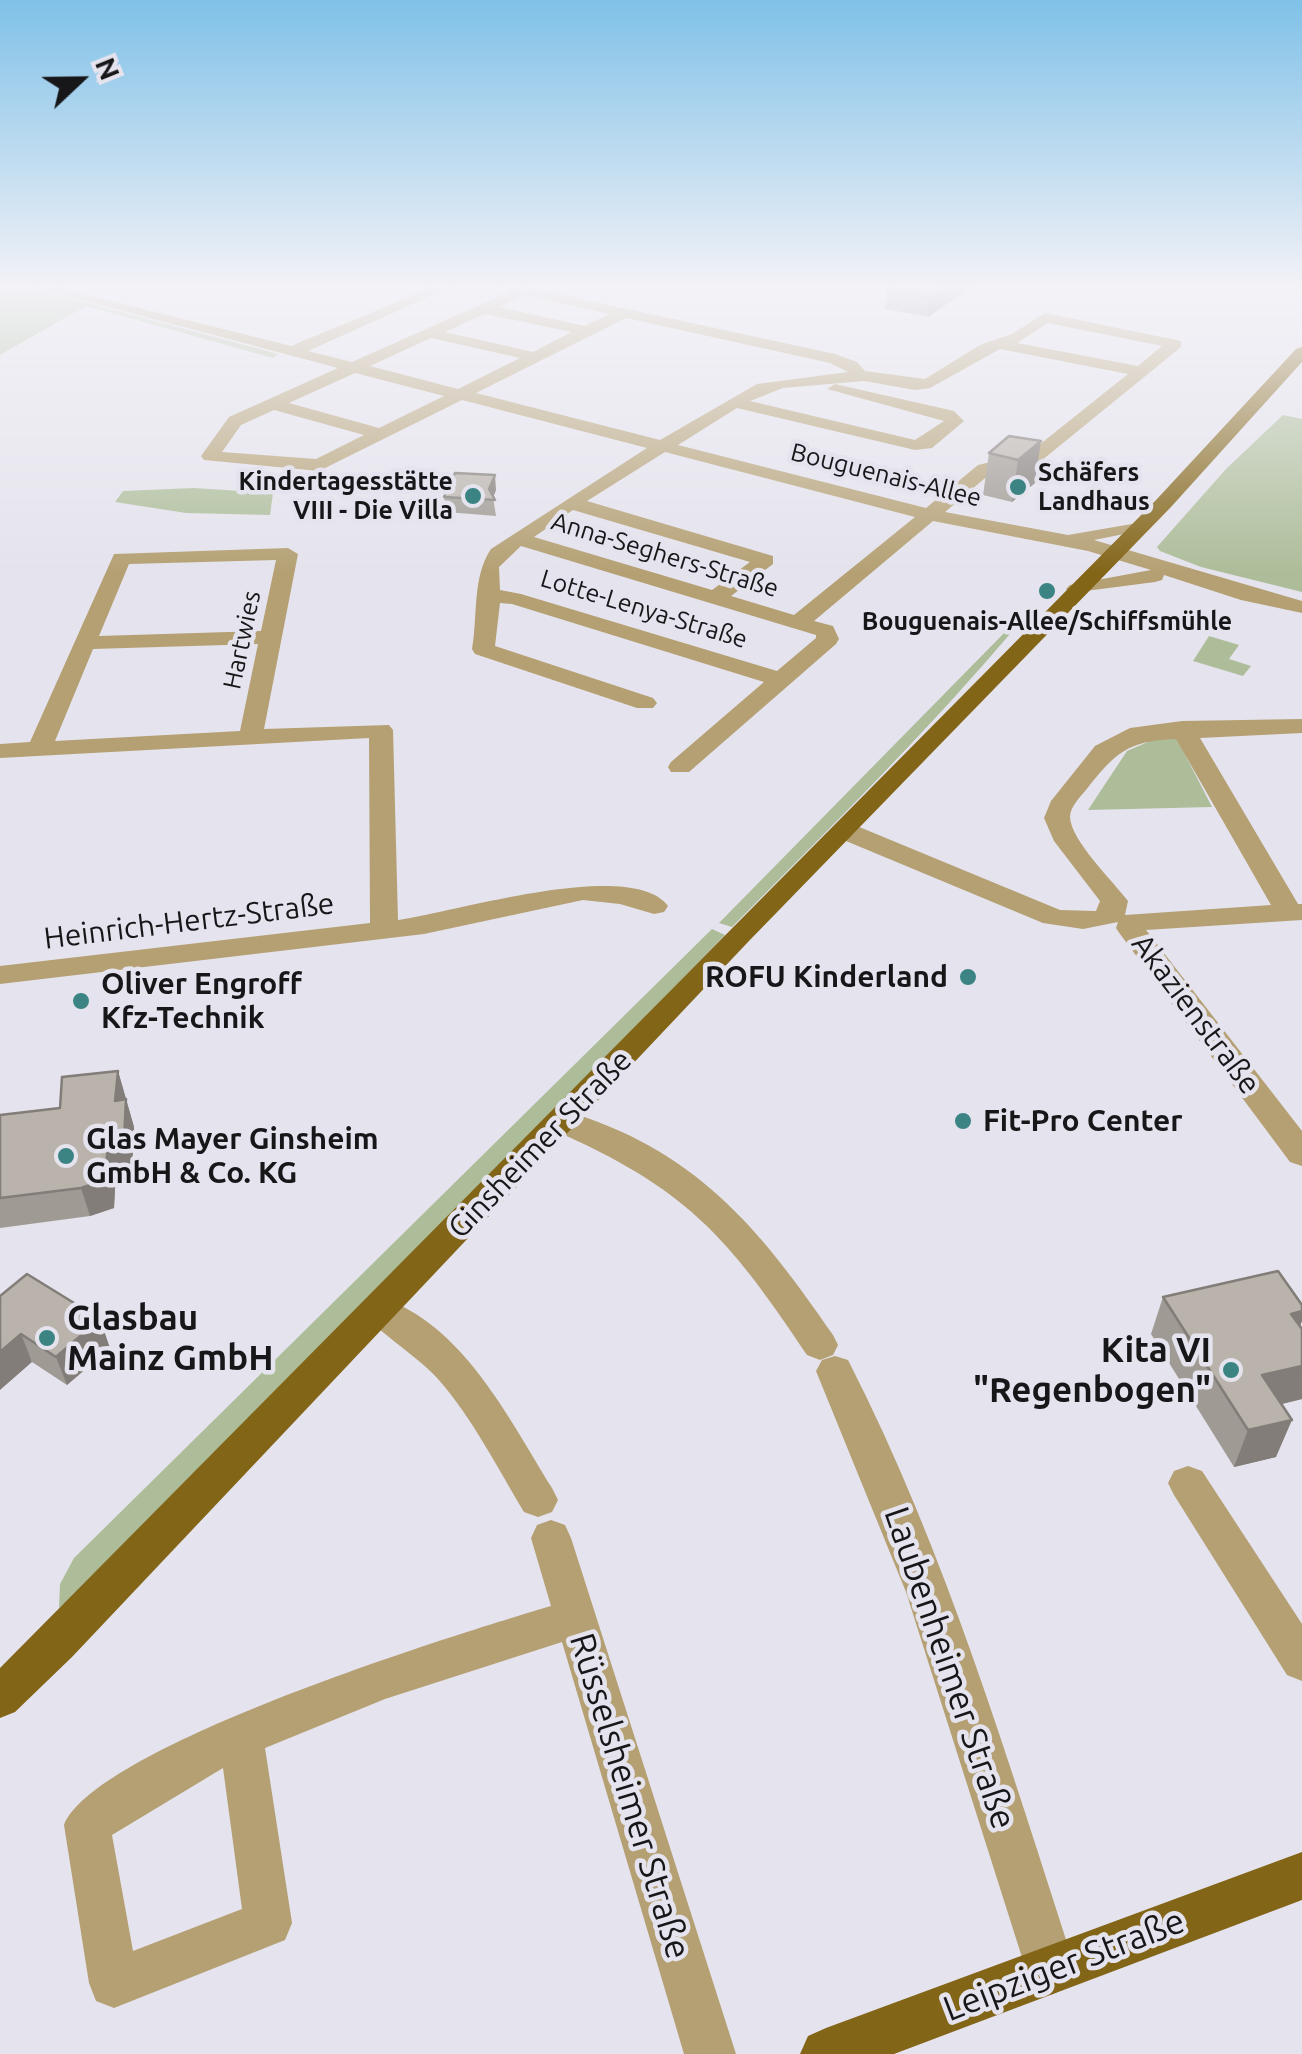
<!DOCTYPE html>
<html>
<head>
<meta charset="utf-8">
<style>
  body { margin:0 }
  #map { position:relative; width:1302px; height:2054px; overflow:hidden; background:#e5e3ed; font-family:Ubuntu,sans-serif }
  canvas { display:block }
  .north { position:absolute; left:30px; top:30px; width:100px; height:100px; -webkit-text-stroke:8px #e5e3ed; paint-order:stroke; rotate:68deg; font-size:28px; font-weight:700; line-height:40px; text-align:center; color:#17171a }
  .north::after { content:''; display:block; margin:auto; width:35px; height:45px; background:#17171a; clip-path:polygon(50% 0,100% 100%,50% 72%,0 100%) }
</style>
</head>
<body>
<div id="map">
<canvas width="1302" height="2054"></canvas>
<div class="north">N</div>
</div>
<script>
const ctx = document.querySelector('canvas').getContext('2d');
ctx.lineJoin = 'round';
function fillPath(path, color) {
  ctx.fillStyle = color;
  ctx.fill(path, 'evenodd');
}
function trace(path, color, width, dash) {
  ctx.strokeStyle = color;
  ctx.lineWidth = width;
  ctx.lineCap = dash ? 'butt' : 'round';
  ctx.setLineDash(dash || []);
  ctx.stroke(path);
}
function label(font, color, halo, rows, align = 'center') {
  ctx.font = font + ' Ubuntu,sans-serif';
  ctx.lineWidth = 9;
  ctx.setLineDash([]);
  ctx.textBaseline = 'middle';
  ctx.strokeStyle = halo;
  ctx.fillStyle = color;
  for (const [text, x, y, turn = 0] of rows) {
    ctx.save();
    ctx.translate(x, y);
    ctx.rotate((+turn || 0) * Math.PI / 180);
    ctx.textAlign = isNaN(turn) ? turn : align;
    if (halo) ctx.strokeText(text, 0, 0);
    ctx.fillText(text, 0, 0);
    ctx.restore();
  }
}
fillPath(new Path2D(`
  M0,286H25L278,354L273,358L86,306L0,355Z
  M1283,415L1302,419V592L1201,567L1160,551L1157,547L1226,469Z
  M194,488L273,493L270,515L186,513L115,502L123,491Z
  M1011,626L1016,627C927,732 829,829 732,927L719,923Z
  M1209,636L1239,645L1229,659L1251,666L1243,676L1193,661Z
  M1157,738L1177,739L1212,807L1088,810L1127,751Z
  M712,929L725,935L89,1583L59,1608L60,1584L74,1558Z`), '#adbd99');
fillPath(new Path2D(`
  M29,286H52L291,346L435,286H453L308,351L352,362L509,292L501,286H521L835,354L857,362L865,371L925,379L980,345L1012,334L1045,313L1181,341V347L1041,461L991,473L945,512L1068,535L1149,521V529L1094,540L1302,601V613L1241,600L1164,575L1162,580L1155,582L1070,593L1066,589L1070,585L1151,570L1088,551L933,521L814,621L833,626L839,639L836,644L689,772H671L668,767L671,762L764,682L512,604L500,603L495,646L653,698L657,703L653,708H637L475,654L472,649C478,616 472,577 491,549L647,448L462,400L319,471L204,460L201,456L229,417L338,368ZM525,295L609,314L585,326L499,307ZM485,314L572,332L533,352L445,332ZM626,318L830,363L848,372L757,384L660,440L476,393ZM1048,323L1162,346L1138,366L1017,343ZM431,338L520,358L458,389L370,366ZM1000,349L1128,374L1029,453L978,465L926,508L678,445L737,408L915,450L932,448L964,421L954,411L835,384L827,389L944,421L915,440L750,401L783,388L864,381L915,390L930,388ZM355,373L444,396L379,428L289,403ZM274,410L364,435L316,459L222,452L241,425ZM665,452L915,517L794,615L731,596L773,564V556L587,501ZM573,510L750,562L712,590L534,537ZM521,546L816,635V638L777,671L521,594L500,590L499,567Z
  M288,548L298,554L264,729L389,725L393,730L398,920C453,913 631,857 668,906L664,912L654,914L620,904L583,900L424,934L0,984V966L370,923L369,738L0,758V744L30,742L114,554ZM276,560L261,631L99,636L129,564ZM258,644L240,731L55,741L93,649Z
  M1302,719V733L1200,738L1298,904H1302V920L1146,930L1302,1131V1166L1290,1162L1120,934L1116,928L1118,922L1083,929L1043,923L834,836L830,830L843,822L852,824L1060,910L1096,911L1100,901L1054,841L1044,818L1051,801L1095,746L1130,728L1182,721ZM1176,739L1271,905L1125,915L1128,901C1113,881 1071,841 1070,817C1070,807 1080,797 1086,790C1115,753 1127,741 1176,739Z
  M562,1110C694,1148 759,1227 833,1335L838,1345L833,1355L820,1360L807,1355C727,1235 686,1188 551,1129L546,1121L551,1113Z
  M380,1297C463,1324 509,1419 552,1488L558,1500L552,1512L538,1517L524,1512C497,1467 473,1419 438,1379C420,1358 371,1327 362,1311L367,1301Z
  M835,1356L848,1360C947,1553 1009,1765 1076,1970L1068,1987L1051,1995L1034,1987L1026,1970L906,1592L816,1371L822,1360Z
  M1188,1466L1202,1471L1302,1624V1681L1287,1675L1174,1495L1168,1483L1174,1471Z
  M551,1520L565,1525L571,1538L736,2054H684L562,1642L385,1699L265,1748L292,1923L285,1940L114,2008L96,2001L89,1983L64,1825C97,1745 460,1633 551,1606L531,1538L537,1525ZM223,1768L242,1909L133,1951L112,1835Z`), '#b4a073');
fillPath(new Path2D(`
  M1302,347V362L1171,507L748,942L72,1657L15,1712L0,1718V1668L1157,499L1296,349Z
  M1302,1852V1900L894,2054H800L808,2036L826,2028Z`), '#836518');
fillPath(new Path2D(`
  M972,286L928,317L885,309L887,290Z
  M1009,436L1035,483L1012,502L983,495L989,453Z
  M496,490L493,497L496,516L446,512L444,497Z
  M118,1071L134,1127L132,1168L116,1170L114,1208L90,1216L0,1228V1115L60,1108Z
  M0,1296L110,1348L67,1385L32,1362Z
  M1163,1297L1302,1305V1321L1300,1326L1302,1329V1399L1282,1404L1276,1457L1234,1467L1151,1334Z`), '#9f9a93');
fillPath(new Path2D(`
  M947,286H972L928,317L930,298Z
  M1041,441L1035,483L1012,502L1018,460Z
  M495,475L496,490L492,500L489,489Z
  M118,1071L126,1099L115,1101Z
  M126,1099L134,1127L132,1168L116,1170L114,1208L90,1216L81,1188L108,1142Z
  M1302,1311V1321L1291,1348V1314Z
  M100,1319L110,1348L67,1385L56,1357Z
  M21,1334L32,1362L0,1390V1352Z
  M1302,1366V1399L1248,1412L1262,1375Z
  M1292,1420L1276,1457L1234,1467L1248,1430Z`), '#827d78');
const building = new Path2D(`
  M893,286H947L930,298L887,290Z
  M1009,436L1041,441L1018,460L989,453Z
  M455,473L495,475L489,489L495,500L444,497Z
  M118,1071L115,1101L126,1099L124,1139L108,1142L105,1180L81,1188L0,1198V1115L60,1108L62,1077Z
  M1278,1271L1302,1305V1311L1291,1314L1302,1329V1366L1262,1375L1292,1420L1248,1430L1163,1297Z
  M27,1274L100,1319L56,1357L21,1334L0,1352V1296Z`);
fillPath(building, '#b9b3ab');
trace(building, '#827d78', 2.5);
const sky = ctx.createLinearGradient(0, 0, 0, 573);
sky.addColorStop(0, '#80c1e8');
sky.addColorStop(0.5, '#f3f2f7');
sky.addColorStop(1, '#f3f2f700');
ctx.fillStyle = sky;
ctx.fillRect(0, 0, 1302, 573);
for (const [x, y, r, color] of [
  [1018,487,10,"#3c8484"],
  [473,496,10,"#3c8484"],
  [1047,591,10,"#3c8484"],
  [968,977,10,"#3c8484"],
  [81,1001,10,"#3c8484"],
  [963,1121,10,"#3c8484"],
  [66,1156,10,"#3c8484"],
  [47,1338,10,"#3c8484"],
  [1231,1370,10,"#3c8484"]
]) {
  const dot = new Path2D();
  dot.arc(x, y, r, 0, 2 * Math.PI);
  ctx.fillStyle = color;
  ctx.fill(dot);
  trace(dot, '#e5e3ed', 4);
}
label('bold 25px', '#17171a', '#e5e3ed', [
  ["Schäfers",1038,473],
  ["Landhaus",1038,502],
  ["Kindertagesstätte",453,482,"right"],
  ["VIII - Die Villa",453,511,"right"],
  ["Bouguenais-Allee/Schiffsmühle",1047,622,"center"]
], 'left');
label('25px', '#17171a', '#e5e3ed', [
  ["Bouguenais-Allee",886,475,14],
  ["Anna-Seghers-Straße",665,555,17],
  ["Lotte-Lenya-Straße",644,609,17],
  ["Hartwies",242,640,-78]
]);
label('30px', '#17171a', '#e5e3ed', [
  ["Heinrich-Hertz-Straße",189,921,-7],
  ["Akazienstraße",1196,1014,53],
  ["Ginsheimer Straße",540,1144,-46]
]);
label('bold 30px', '#17171a', '#e5e3ed', [
  ["ROFU Kinderland",948,977,"right"],
  ["Oliver Engroff",101,984],
  ["Kfz-Technik",101,1018],
  ["Fit-Pro Center",983,1121],
  ["Glas Mayer Ginsheim",86,1139],
  ["GmbH & Co. KG",86,1173]
], 'left');
label('bold 35px', '#17171a', '#e5e3ed', [
  ["Glasbau",67,1318],
  ["Mainz GmbH",67,1358],
  ["Kita VI",1211,1350,"right"],
  ["\"Regenbogen\"",1211,1390,"right"]
], 'left');
label('35px', '#17171a', '#e5e3ed', [
  ["Laubenheimer Straße",950,1668,71],
  ["Rüsselsheimer Straße",630,1796,73],
  ["Leipziger Straße",1064,1965,-21]
]);
</script>
</body>
</html>
